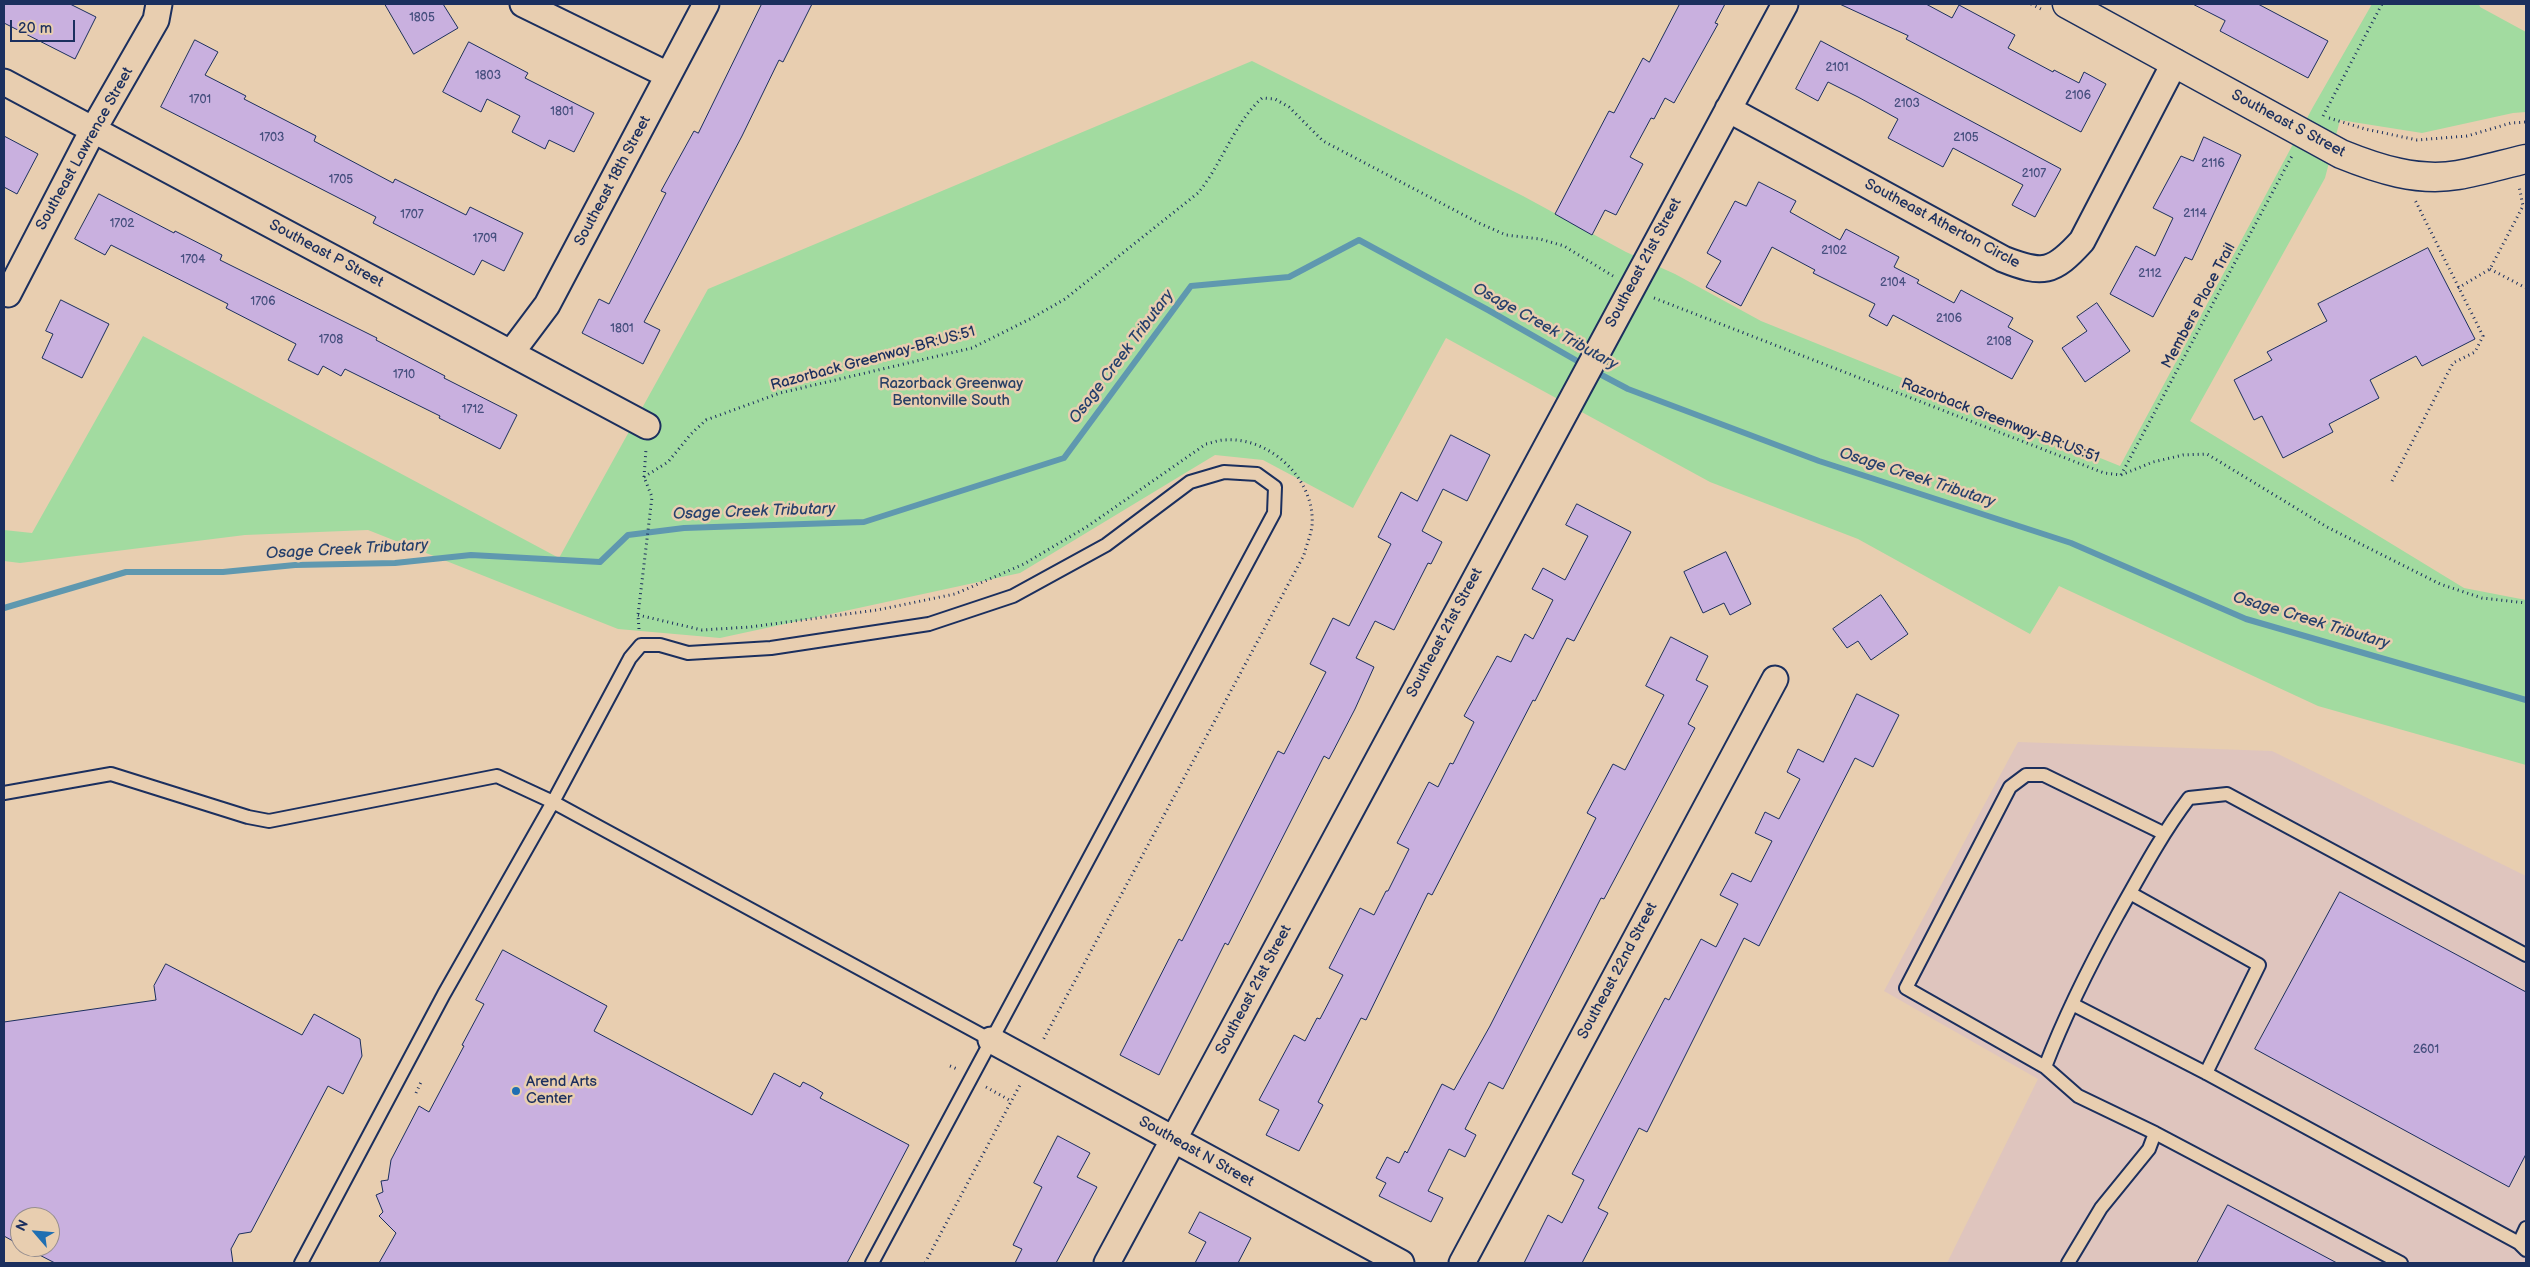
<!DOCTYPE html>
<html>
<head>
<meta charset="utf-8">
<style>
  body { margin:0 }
  #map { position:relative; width:2530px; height:1267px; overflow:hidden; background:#e8ceb0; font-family:"Balsamiq Sans",sans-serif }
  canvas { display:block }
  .frame { position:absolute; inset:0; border:5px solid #1b2f5e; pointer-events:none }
  .north { position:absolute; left:10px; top:1207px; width:50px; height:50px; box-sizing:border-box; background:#e8ceb0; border:1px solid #968e8f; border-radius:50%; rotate:297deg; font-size:14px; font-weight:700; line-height:20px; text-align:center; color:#1b2f5e }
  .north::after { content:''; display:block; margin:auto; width:18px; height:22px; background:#1f6fb2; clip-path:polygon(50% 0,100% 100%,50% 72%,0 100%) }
  .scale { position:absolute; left:10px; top:20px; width:65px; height:22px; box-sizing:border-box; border:2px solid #1b2f5e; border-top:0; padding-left:6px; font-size:15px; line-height:18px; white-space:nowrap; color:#1b2f5e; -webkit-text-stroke:4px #e8ceb0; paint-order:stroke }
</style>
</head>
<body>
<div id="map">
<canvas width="2530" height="1267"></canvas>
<div class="frame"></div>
<div class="north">N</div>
<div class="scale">20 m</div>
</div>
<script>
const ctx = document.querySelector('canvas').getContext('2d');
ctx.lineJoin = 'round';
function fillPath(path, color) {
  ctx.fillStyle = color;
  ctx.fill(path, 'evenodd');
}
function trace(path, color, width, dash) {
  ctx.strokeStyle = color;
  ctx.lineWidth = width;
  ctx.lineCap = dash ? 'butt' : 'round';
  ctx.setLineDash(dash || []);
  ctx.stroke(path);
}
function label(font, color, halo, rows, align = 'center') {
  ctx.font = font + ' "Balsamiq Sans",sans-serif';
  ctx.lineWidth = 5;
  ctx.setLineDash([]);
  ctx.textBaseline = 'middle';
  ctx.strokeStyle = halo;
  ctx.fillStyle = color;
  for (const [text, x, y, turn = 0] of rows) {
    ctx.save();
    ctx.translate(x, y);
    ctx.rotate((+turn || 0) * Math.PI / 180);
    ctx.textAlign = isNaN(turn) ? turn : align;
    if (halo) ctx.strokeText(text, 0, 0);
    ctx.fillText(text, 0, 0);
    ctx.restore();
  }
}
fillPath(new Path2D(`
  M2018,742L2272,751L2526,876V1263H1947L2038,1079L1884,991Z`), '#dfc5be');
fillPath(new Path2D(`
  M2372,4H2479L2480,7L2526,32V112L2513,113L2422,133L2340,120L2325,178L2190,421L2464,588L2526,600V765L2318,706L2059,586L2030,634L1858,539L1710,482L1446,338L1353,508L1263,460L1215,455L1020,573L720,638L618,629L368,530L245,535L20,563L4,561V530L32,533L143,336L559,558L708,289L1252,61L1523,196L1626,252L1675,274L1761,321L2120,466L2313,107Z`), '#a2dba0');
trace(new Path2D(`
  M1594,371L1628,389L1819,461L2071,543L2246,619L2526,700
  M4,608L126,572H223L295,565L395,563L471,555L600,562L628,535L684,528L864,522L1064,458L1191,286L1289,277L1359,240L1488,310L1586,366`), '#5f98af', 6);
const building = new Path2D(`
  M4,4H70L96,17L75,59L4,23Z
  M385,4H443L458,28L414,54Z
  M762,4H812L783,62L779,60L742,136L644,322L660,330L643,364L582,333L599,299L609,304L666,193L661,191L694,131L698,133Z
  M1680,4H1725L1715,23L1718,24L1674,103L1665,98L1654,119L1651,118L1630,157L1643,164L1616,215L1605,210L1592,235L1555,214L1609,111L1614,113L1643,58L1649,62Z
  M1840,4H1926L1952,18L1959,5L2015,35L2008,48L2053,72L2054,70L2079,83L2084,72L2106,84L2081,132L1906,39L1908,36Z
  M2193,4H2258L2328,41L2308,78L2220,31L2225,21Z
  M195,40L218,52L205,75L246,96L244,99L316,136L314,141L393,183L395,179L466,215L470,207L523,233L504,271L482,260L474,275L373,223L376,217L161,107Z
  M1821,41L2061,169L2035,217L2012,205L2023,185L1953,148L1943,167L1888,138L1898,119L1858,97L1828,82L1818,101L1796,89Z
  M469,42L528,73L525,78L594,113L574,152L549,140L545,149L512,132L520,116L487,99L481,112L443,92Z
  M4,136L38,154L17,194L4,187Z
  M2204,137L2241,155L2192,260L2185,257L2153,317L2110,294L2136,246L2155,256L2173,218L2153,208L2181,156L2193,161Z
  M1759,182L1796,201L1790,212L1840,240L1846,229L1899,257L1894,267L1919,280L1917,283L1954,303L1961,290L2013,318L2008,327L2033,341L2012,379L1893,315L1887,326L1869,316L1875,304L1813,273L1815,270L1772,247L1741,306L1706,287L1721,261L1707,253L1735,201L1746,206Z
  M99,194L174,233L175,231L222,255L220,260L377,338L376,340L445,376L444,378L517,415L500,449L439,418L440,416L345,369L341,376L323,366L318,375L288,360L296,344L226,308L228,304L111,245L105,255L75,239Z
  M2428,248L2475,339L2422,366L2416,356L2370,380L2379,398L2329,424L2333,432L2283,458L2262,416L2254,420L2234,380L2272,360L2267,352L2327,321L2318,304Z
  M61,300L109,324L82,378L42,358L53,334L46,331Z
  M2097,303L2130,351L2085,382L2062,348L2087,331L2077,317Z
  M1451,435L1490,455L1467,501L1443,489L1422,531L1442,542L1431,564L1428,563L1394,630L1375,621L1356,658L1374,667L1355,709L1329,759L1324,756L1228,945L1225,943L1159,1075L1120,1055L1179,939L1182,941L1278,751L1284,754L1326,672L1310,664L1333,618L1349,626L1391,544L1378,537L1401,492L1417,501Z
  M1577,504L1631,532L1574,641L1567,638L1535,701L1533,700L1432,895L1428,893L1366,1020L1361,1018L1318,1102L1323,1105L1299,1151L1266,1135L1279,1110L1259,1100L1294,1035L1305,1041L1317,1018L1320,1019L1343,975L1329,968L1360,908L1374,915L1386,891H1388L1409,849L1397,843L1429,782L1438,787L1450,763L1453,764L1474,722L1464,716L1497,656L1511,662L1525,634L1533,639L1553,600L1532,589L1543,568L1565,580L1588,536L1566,525Z
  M1726,552L1751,604L1730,615L1724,603L1703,613L1684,572Z
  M1881,595L1908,634L1871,660L1858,641L1847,648L1833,629Z
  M1671,637L1708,656L1696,680L1708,686L1688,724L1695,728L1604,899L1601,898L1503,1089L1489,1082L1465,1129L1476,1135L1465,1157L1449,1149L1428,1191L1443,1198L1431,1222L1379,1196L1386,1183L1376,1178L1387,1157L1399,1163L1405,1151L1407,1153L1442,1084L1454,1090L1490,1026L1596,818L1587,813L1613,764L1625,770L1664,695L1646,686Z
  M1857,694L1899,715L1873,767L1855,758L1759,946L1744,938L1647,1132L1639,1128L1598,1208L1608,1213L1582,1263H1524L1548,1215L1562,1223L1584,1180L1572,1174L1665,998L1669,1000L1701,939L1716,947L1738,904L1720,895L1732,873L1751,882L1772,841L1755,833L1765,812L1779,819L1800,779L1787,772L1798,749L1823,762Z
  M2340,892L2526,992V1154L2509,1187L2255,1049Z
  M503,950L607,1006L594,1031L752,1115L774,1073L800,1087L803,1082L813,1087L823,1093L820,1098L909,1145L847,1263H379L396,1233L379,1216L383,1212L376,1195L383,1192L381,1181L388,1180L391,1160L419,1106L429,1112L464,1046L462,1045L484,1004L476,1000Z
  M166,964L302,1035L314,1014L360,1039L362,1056L343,1094L328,1086L251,1232L239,1234L231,1249L233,1263H55L24,1247H50V1217H20V1245L4,1236V1022L156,1000L154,986Z
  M1058,1136L1090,1153L1077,1177L1097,1187L1056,1263H1015L1022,1249L1013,1245L1042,1187L1034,1183Z
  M2228,1205L2337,1263H2197Z
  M1200,1212L1251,1238L1238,1263H1195L1206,1242L1189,1233Z`);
fillPath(building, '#c9b0df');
trace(building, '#1b2f5e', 1);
const service = new Path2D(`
  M4,793L111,774L248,817L269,821L497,776L553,802L991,1040
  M2130,893L2259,965L2206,1073
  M2072,1004L2206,1073L2519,1243
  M2045,1067L1906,988L2010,787L2026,775H2044L2163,833
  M2155,1133L2401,1263
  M2526,1228L2519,1243L2526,1250
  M301,1263L444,994L553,802L630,658L641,645H660L688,653L771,648L929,624L1013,596L1106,545L1190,482L1224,472L1257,474L1275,487L1274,513L872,1263
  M2068,1263L2101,1208L2149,1149L2155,1133L2078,1096L2045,1067C2065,1015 2090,965 2117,916C2140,875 2161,835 2189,798L2227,794L2526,955`);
const minor = new Path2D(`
  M523,4L668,75
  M4,82L647,426
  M1728,109L2003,259C2043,275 2053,273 2082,241L2175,62
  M8,294L93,130L156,20L159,4
  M511,353L547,305L706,4
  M991,1040L1401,1263
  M1107,1263L1785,4
  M1462,1263L1775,679`);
const tertiary = new Path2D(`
  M2067,4L2341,154C2378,169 2418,182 2458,175C2481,171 2504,164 2526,159`);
trace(service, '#1b2f5e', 16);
trace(minor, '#1b2f5e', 29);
trace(tertiary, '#1b2f5e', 31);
trace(new Path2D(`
  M2031,4L2043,10
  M2323,116L2382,4
  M2329,118L2365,129L2417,140L2467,136L2511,123L2526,122
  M2490,269L2526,288
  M2458,288L2490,269L2523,206L2519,186
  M1654,298L2104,473L2121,475L2153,462L2183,455L2207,454L2327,527L2440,584L2482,598L2526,603
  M2121,475L2293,154
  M644,477L668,462L691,434L706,420L780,393L972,348L1032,318L1065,299L1198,193C1222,164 1234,123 1262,98L1275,99L1289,107L1323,141L1479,223L1506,235L1540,239L1564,246L1613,276
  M644,477L646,449
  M2392,481L2453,363L2475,352L2483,336L2415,200
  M638,615L702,630L750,627L877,610L955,594L1024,564L1088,526L1206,444C1212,443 1218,440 1224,440C1270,436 1316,480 1312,526C1311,535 1306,546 1304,555L1042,1042
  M639,629L638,615L652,497L644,477
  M950,1066L957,1069
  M986,1087L1011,1101
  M416,1093L421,1082
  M925,1263L1021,1083`), '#1b2f5e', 3, [1, 4]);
trace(service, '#e8ceb0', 12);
trace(minor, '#e8ceb0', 25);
trace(tertiary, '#e8ceb0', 28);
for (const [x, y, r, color] of [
  [516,1091,5,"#1f6fb2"]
]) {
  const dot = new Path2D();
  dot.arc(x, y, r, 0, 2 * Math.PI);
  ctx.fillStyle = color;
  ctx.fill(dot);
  trace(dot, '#e8ceb0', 2);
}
label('12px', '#464f7e', null, [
  ["1805",422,18],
  ["2101",1837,68],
  ["1803",488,76],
  ["2106",2078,96],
  ["1701",200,100],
  ["2103",1907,104],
  ["1801",562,112],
  ["1703",272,138],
  ["2105",1966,138],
  ["2116",2213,164],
  ["2107",2034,174],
  ["1705",341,180],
  ["2114",2195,214],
  ["1707",412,215],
  ["1702",122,224],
  ["1709",485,239],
  ["2102",1834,251],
  ["1704",193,260],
  ["2112",2150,274],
  ["2104",1893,283],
  ["1706",263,302],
  ["2106",1949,319],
  ["1801",622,329],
  ["1708",331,340],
  ["2108",1999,342],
  ["1710",404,375],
  ["1712",473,410],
  ["2601",2426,1050]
]);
label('15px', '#1b2f5e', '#e8ceb0', [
  ["Southeast S Street",2288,124,28],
  ["Southeast Lawrence Street",85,149,-61],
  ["Southeast 18th Street",613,181,-62],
  ["Southeast Atherton Circle",1942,224,28],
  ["Southeast P Street",326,254,28],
  ["Southeast 21st Street",1644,263,-62],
  ["Members Place Trail",2199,306,-62],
  ["Razorback Greenway-BR:US:51",873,359,-15],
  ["Razorback Greenway-BR:US:51",2000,421,21],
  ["Southeast 21st Street",1445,633,-62],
  ["Southeast 22nd Street",1618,971,-62],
  ["Southeast 21st Street",1254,990,-62],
  ["Southeast N Street",1196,1152,29]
]);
label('15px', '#284065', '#e8ceb0', [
  ["Razorback Greenway",951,384],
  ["Bentonville South",951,401]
]);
label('15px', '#1b2f5e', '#e8ceb0', [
  ["Arend Arts",526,1082],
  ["Center",526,1099]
], 'left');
label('italic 16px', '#26406c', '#e8ceb0', [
  ["Osage Creek Tributary",1545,327,29],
  ["Osage Creek Tributary",1122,357,-53],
  ["Osage Creek Tributary",1917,478,18],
  ["Osage Creek Tributary",754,512,-2],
  ["Osage Creek Tributary",347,550,-3],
  ["Osage Creek Tributary",2311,621,17]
]);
</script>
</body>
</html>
